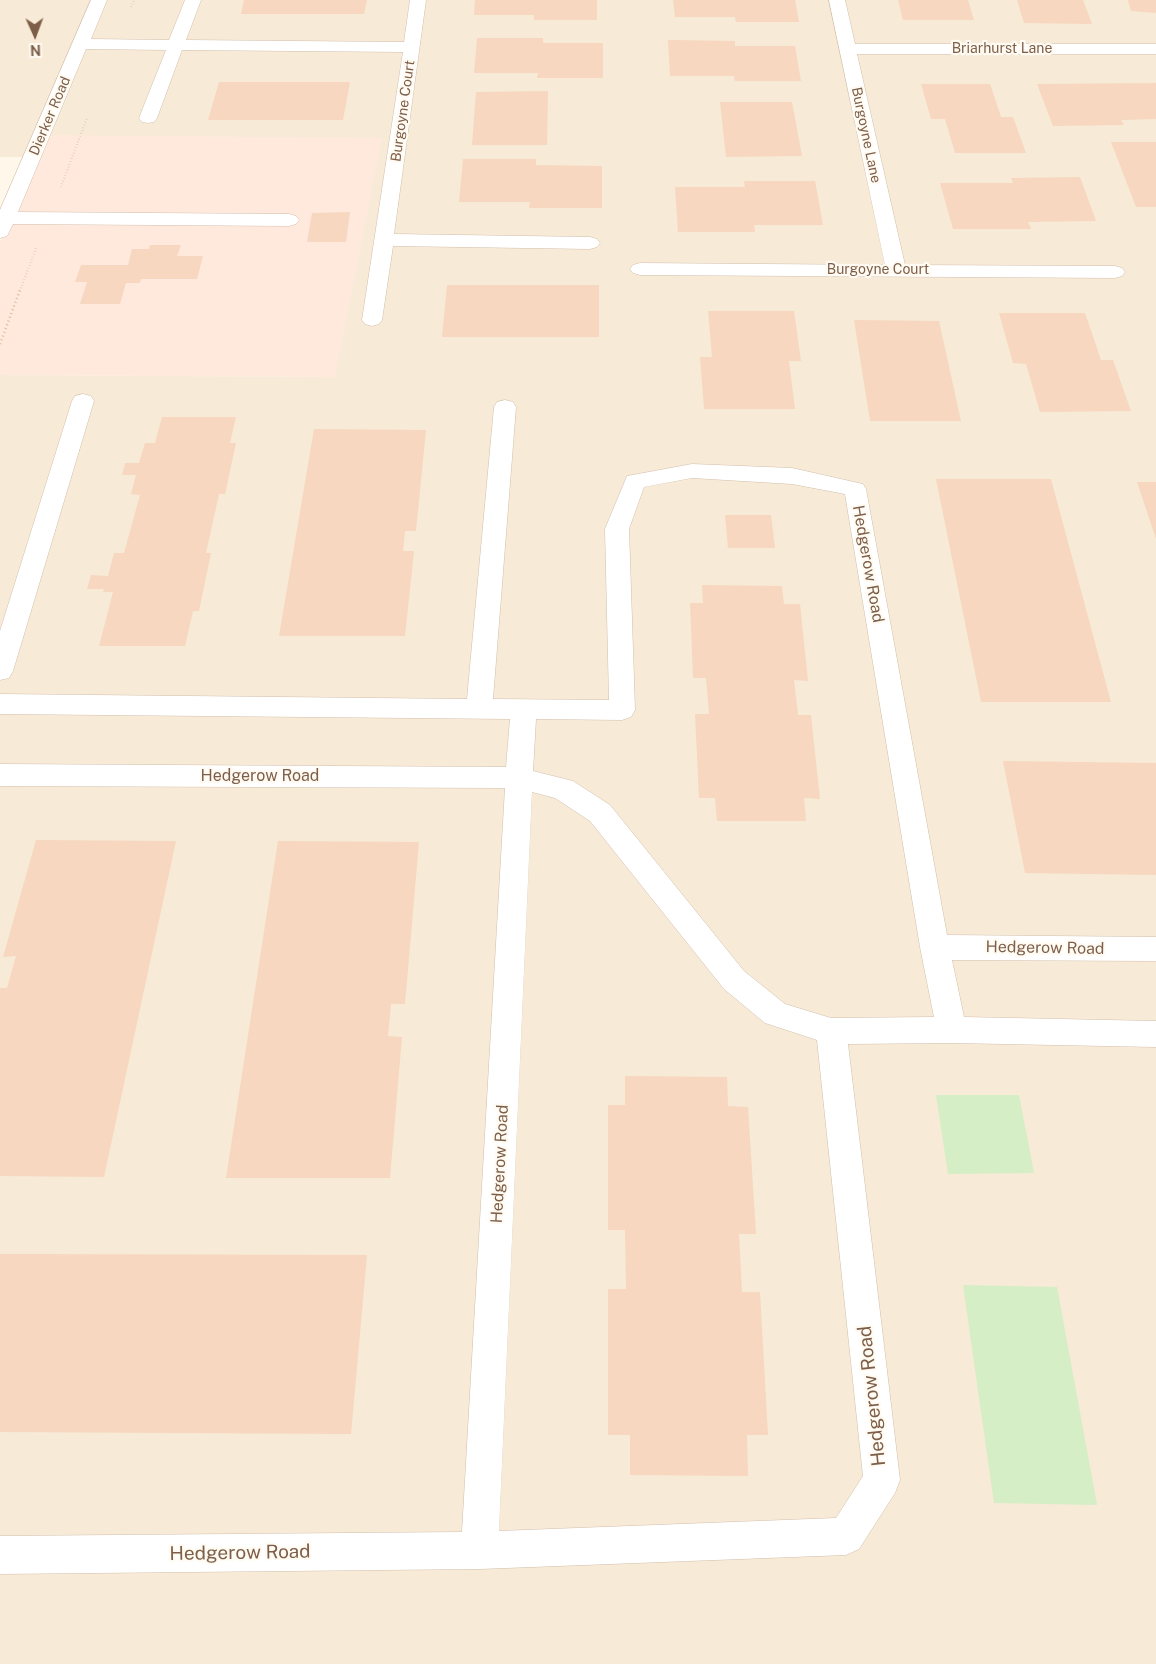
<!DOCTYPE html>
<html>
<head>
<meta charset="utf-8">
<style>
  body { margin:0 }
  #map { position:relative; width:1156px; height:1664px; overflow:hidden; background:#fef7ea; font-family:"Public Sans",sans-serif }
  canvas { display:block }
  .north { position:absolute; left:10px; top:10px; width:50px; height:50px; -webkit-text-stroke:4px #fffbf2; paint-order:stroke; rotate:178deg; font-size:14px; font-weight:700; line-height:20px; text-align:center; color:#7d5e49 }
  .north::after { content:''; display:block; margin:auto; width:18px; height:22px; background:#7d5e49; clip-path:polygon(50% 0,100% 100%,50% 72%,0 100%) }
</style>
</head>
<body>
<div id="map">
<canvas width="1156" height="1664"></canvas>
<div class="north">N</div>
</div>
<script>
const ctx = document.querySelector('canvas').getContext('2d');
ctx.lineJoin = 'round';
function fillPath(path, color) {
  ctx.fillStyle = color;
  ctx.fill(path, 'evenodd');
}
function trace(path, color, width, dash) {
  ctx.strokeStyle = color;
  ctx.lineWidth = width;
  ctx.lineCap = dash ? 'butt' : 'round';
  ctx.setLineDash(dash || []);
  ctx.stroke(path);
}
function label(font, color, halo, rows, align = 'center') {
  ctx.font = font + ' "Public Sans",sans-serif';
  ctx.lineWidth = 4.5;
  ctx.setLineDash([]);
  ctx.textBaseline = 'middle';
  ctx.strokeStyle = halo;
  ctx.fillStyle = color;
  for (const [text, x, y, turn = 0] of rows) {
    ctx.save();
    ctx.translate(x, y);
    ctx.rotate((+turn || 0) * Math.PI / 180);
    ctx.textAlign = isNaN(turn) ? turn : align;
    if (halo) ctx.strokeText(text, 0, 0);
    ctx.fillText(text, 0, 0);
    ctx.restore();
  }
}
fillPath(new Path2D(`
  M0,0H1156V1664H0V375L335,377L35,157H0Z`), '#f7ead7');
fillPath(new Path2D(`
  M44,135L382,138L335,377L0,375V242Z`), '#ffe9dd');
fillPath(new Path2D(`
  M936,1095H1019L1034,1173L948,1174Z
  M963,1285L1057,1287L1097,1505L994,1503Z`), '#d5eec6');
fillPath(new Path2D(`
  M244,0H367L364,14H241Z
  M475,0H597V20H534V15H474Z
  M673,0H795L799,22H736L735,17H675Z
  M898,0H968L974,20H903Z
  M1017,0H1083L1092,24L1024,23Z
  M1128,0H1156V13L1131,11Z
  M477,38H543V43H603V78H537L538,73H474Z
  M668,40L735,41V46H795L801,81H735L734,76H670Z
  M219,82H350L343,120H208Z
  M1156,83V119L1121,120L1124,125L1053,126L1037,84Z
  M921,84H990L1001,117H1013L1026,153H955L945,119H931Z
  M548,91L547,145H472L476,92Z
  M720,102H792L802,156L726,157Z
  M1111,142H1156V207H1136Z
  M463,159H536V165L602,166V208H529L530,202H459Z
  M1080,177L1096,221L1028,222L1031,229H953L940,183H1013L1011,178Z
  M744,181H815L823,225H754L755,232H678L675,187H745Z
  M350,212L346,242H307L312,213Z
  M150,245H181L177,256H203L197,279H141L140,283H126L120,304H80L87,282H75L81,265H128L132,249H149Z
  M447,285H599V337H442Z
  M708,311H794L801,361H789L795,409H704L700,357H712Z
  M999,313H1085L1101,360H1113L1131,411L1040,412L1026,364L1013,363Z
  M854,320L939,321L961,421H870Z
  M162,417H236L230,443H236L225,494H219L206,553H211L199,611H193L185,646H99L113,592H103L104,589H87L91,575L108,576L114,553H124L140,495L131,494L136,475H122L125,463H139L145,443H155Z
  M314,429L426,430L416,531H405L403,551H414L405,636H279Z
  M936,479H1051L1111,702H981Z
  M1137,482H1156V539Z
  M725,515H771L775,548H728Z
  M702,585L782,586L784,604H800L808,681L794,680L798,715H811L820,799L804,798L806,821H717L715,798H699L695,714H709L706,678H693L690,603H703Z
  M1003,761L1156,763V875L1025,873Z
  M36,840L176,841L104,1177L0,1176V988H7L16,956L3,957Z
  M278,841L419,842L405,1004H391L388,1036L402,1037L390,1178H226Z
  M625,1076L727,1077L728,1106L748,1107L756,1234H739L742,1292H760L768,1435H747L748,1476L630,1475V1435H608V1289H626L625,1230H608V1105H625Z
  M0,1254L367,1255L351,1434L0,1432Z`), '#f7d7bf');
const minor = new Path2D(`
  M91,0H107L91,39L169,40L185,0H201L186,40L404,42L410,0H426L394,234L590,237L597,239L600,243L597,247L590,249L393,246L382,320L379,324L372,326L365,324L362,320L403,52L182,50L157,118L154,122L148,123L142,122L139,118L166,50L86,49L18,212L289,214L296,216L299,220L296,224L289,226L13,224L7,236L0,238V210Z
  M829,0H845L855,44H1156V54H857L905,265L1115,266L1122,268L1125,272L1122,276L1115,278L640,275L633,273L630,269L633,265L640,263L885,265Z
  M83,394L91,396L94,401L13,671L9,678L0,680V631L72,401L75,396Z
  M505,400L513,402L516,407L493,699L609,700L605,529L627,476L692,464L792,468L863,484L866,489L947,935L1156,937V961L952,960L964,1017L1156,1021V1047L952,1043L848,1044L900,1480L895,1493L859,1549L846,1555L480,1569L0,1574V1536L462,1532L505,788L0,786V764L506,767L510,719L0,714V694L467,699L494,407L497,402ZM692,478L792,484L845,494L920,947L934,1017L831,1018L785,1004L744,971L610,805L573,781L533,771L536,719L622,720L631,717L635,710L629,529L644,487ZM532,792L555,798L590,821L724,989L765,1023L817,1040L863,1476L836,1518L499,1531Z`);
trace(minor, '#d3c0ad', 1);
trace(new Path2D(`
  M131,7L134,0
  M61,187L87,118
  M20,291L36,248`), '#ddbba1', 2, [0.5, 2.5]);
trace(new Path2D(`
  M0,344L20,290`), '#ddbba1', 2.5, [1, 3]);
fillPath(minor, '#fff');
label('14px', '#7d5e49', '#fffbf2', [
  ["Briarhurst Lane",1002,49],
  ["Burgoyne Court",403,111,-82],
  ["Dierker Road",50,116,-67],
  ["Burgoyne Lane",866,135,78],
  ["Burgoyne Court",878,270]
]);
label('16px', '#7d5e49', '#fffbf2', [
  ["Hedgerow Road",868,564,80],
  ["Hedgerow Road",260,776],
  ["Hedgerow Road",1045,948,1],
  ["Hedgerow Road",500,1164,-87]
]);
label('19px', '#7d5e49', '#fffbf2', [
  ["Hedgerow Road",872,1396,-96],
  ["Hedgerow Road",240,1553,-1]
]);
</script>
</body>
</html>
